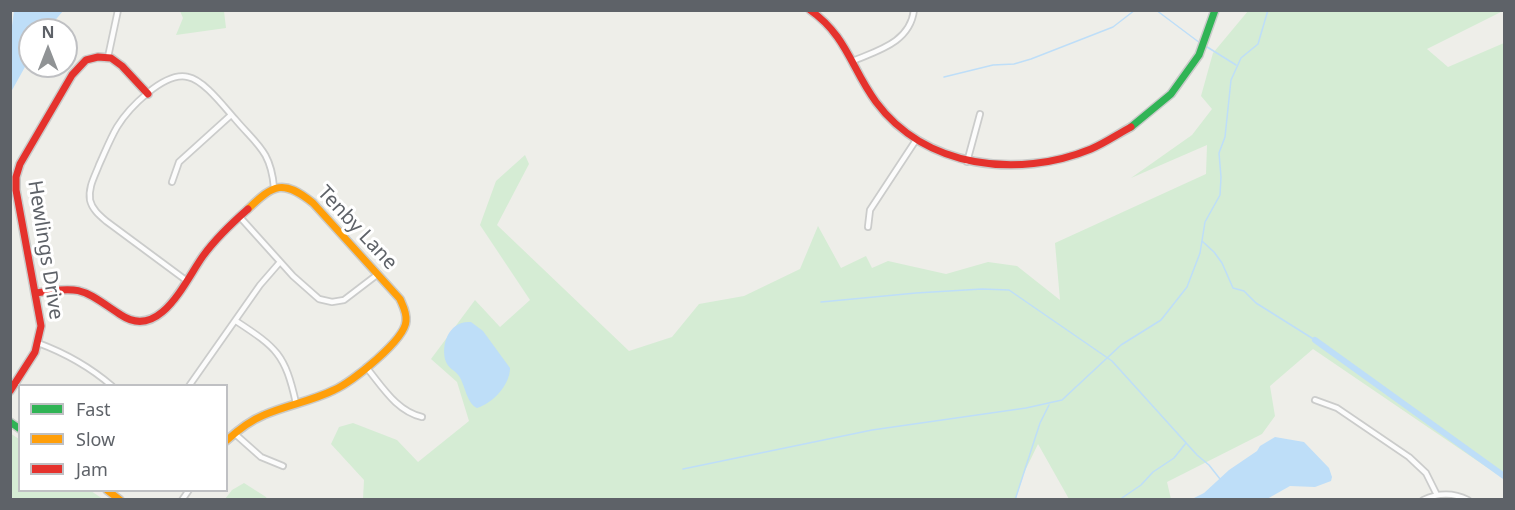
<!DOCTYPE html>
<html>
<head>
<meta charset="utf-8">
<style>
  body { margin:0 }
  #map { position:relative; width:1515px; height:510px; overflow:hidden; background:#eeeee9; font-family:"Noto Sans",sans-serif }
  canvas { display:block }
  .frame { position:absolute; inset:0; border:12px solid #5e6268; pointer-events:none }
  .legend { position:absolute; left:18px; top:384px; width:210px; height:108px; box-sizing:border-box; background:#fff; border:2px solid #bfc0c3; margin:0; padding:8px 10px; list-style:none; font-size:18px; color:#5e6268 }
  .legend li { display:flex; align-items:center; gap:12px; height:30px }
  .legend b { width:30px; border:2px solid #bfc0c3 }
  .north { position:absolute; left:18px; top:18px; width:60px; height:60px; box-sizing:border-box; background:#fff; border:2px solid #bfc0c3; border-radius:50%; rotate:0deg; font-size:16px; font-weight:700; line-height:24px; text-align:center; color:#5e6268 }
  .north::after { content:''; display:block; margin:auto; width:21px; height:27px; background:#909395; clip-path:polygon(50% 0,100% 100%,50% 72%,0 100%) }
</style>
</head>
<body>
<div id="map">
<canvas width="1515" height="510"></canvas>
<div class="frame"></div>
<ul class="legend">
<li><b style="height:8px;background:#30b455"></b>Fast</li>
<li><b style="height:8px;background:#ff9f0a"></b>Slow</li>
<li><b style="height:8px;background:#e5322d"></b>Jam</li>
</ul>
<div class="north">N</div>
</div>
<script>
const ctx = document.querySelector('canvas').getContext('2d');
ctx.lineJoin = 'round';
function fillPath(path, color) {
  ctx.fillStyle = color;
  ctx.fill(path, 'evenodd');
}
function trace(path, color, width, dash) {
  ctx.strokeStyle = color;
  ctx.lineWidth = width;
  ctx.lineCap = dash ? 'butt' : 'round';
  ctx.setLineDash(dash || []);
  ctx.stroke(path);
}
function label(font, color, halo, rows, align = 'center') {
  ctx.font = font + ' "Noto Sans",sans-serif';
  ctx.lineWidth = 6;
  ctx.setLineDash([]);
  ctx.textBaseline = 'middle';
  ctx.strokeStyle = halo;
  ctx.fillStyle = color;
  for (const [text, x, y, turn = 0] of rows) {
    ctx.save();
    ctx.translate(x, y);
    ctx.rotate((+turn || 0) * Math.PI / 180);
    ctx.textAlign = isNaN(turn) ? turn : align;
    if (halo) ctx.strokeText(text, 0, 0);
    ctx.fillText(text, 0, 0);
    ctx.restore();
  }
}
fillPath(new Path2D(`
  M180,11H224L226,28L176,35L183,18Z
  M1248,11H1503L1427,49L1448,67L1504,43V479L1313,349L1270,386L1275,416L1262,434L1167,482L1171,499H1069L1038,444L1023,475L1016,499H363L364,480L331,444L339,427L353,423L397,440L418,462L469,421L457,382L431,359L475,300L500,327L530,300L480,225L496,181L525,155L529,164L497,225L629,351L672,337L699,304L744,296L800,269L818,226L841,268L866,256L872,268L888,261L946,274L988,262L1017,266L1060,300L1055,243L1206,174L1207,145L1131,178L1192,135L1212,109L1201,96L1213,53Z
  M10,433L19,439L20,490L91,491L103,499H11Z
  M244,483L266,497L267,499H225L232,490Z`), '#d5ecd4');
fillPath(new Path2D(`
  M14,11H63L47,30H30V58L11,92L10,40Z
  M471,322L483,331L510,368C510,385 493,403 477,408C467,404 465,385 459,376C455,370 449,369 446,362C440,345 449,320 471,322Z
  M1275,437L1304,442L1329,468L1332,477L1331,481L1315,487L1290,486L1267,499H1192L1204,493L1229,470L1257,451L1260,446Z`), '#bedef8');
trace(new Path2D(`
  M1156,10L1200,43
  M1204,45L1236,65
  M944,77L993,65L1014,64L1031,59L1113,27L1135,10
  M1202,241L1214,252L1222,263L1233,288L1244,291L1256,303L1315,340
  M821,302L916,293L982,289L1009,290L1112,361L1197,455L1209,465L1220,479
  M683,469L872,430L1026,408L1062,400L1121,345L1161,320L1187,287L1200,253L1205,222L1220,195L1221,177L1219,153L1225,137L1231,80L1241,58L1258,44L1268,10
  M1015,500L1040,423L1049,405
  M1119,500L1141,485L1153,472L1174,458L1186,443`), '#bedef8', 1.5);
trace(new Path2D(`
  M1315,340L1504,476`), '#bedef8', 6);
const street = new Path2D(`
  M108,57L118,10
  M853,61C879,50 910,42 914,10
  M967,162L980,114
  M172,182L179,162L231,115
  M239,216L293,276L319,299L332,302L344,300L378,274
  M868,227L870,210L916,140
  M187,281L106,221C99,215 92,209 90,200C88,187 95,176 99,165C105,152 110,139 117,127C128,109 164,71 188,77C204,80 224,107 235,119C257,145 271,151 274,188
  M236,321C277,348 285,354 296,403
  M38,343C65,353 90,367 112,386
  M366,367C382,386 396,411 422,417
  M189,386L260,285L280,262
  M1315,400L1337,408L1409,457L1426,473L1437,495
  M234,433L261,457L283,466
  M182,500L189,490
  M1423,500C1438,493 1452,492 1468,500`);
const fast = new Path2D(`
  M1131,127L1171,94L1199,55L1215,10
  M10,422L20,429`);
const slow = new Path2D(`
  M226,441C238,430 249,421 264,415C287,405 312,401 334,390C352,382 405,340 406,321C407,313 403,306 400,299L313,203C283,179 274,184 248,209
  M107,490L120,500`);
const jam = new Path2D(`
  M810,10C847,36 851,68 876,102C925,168 1018,179 1091,149C1105,143 1118,134 1131,127
  M36,293C83,285 83,290 121,315C160,341 185,281 203,256C216,238 232,223 248,209
  M10,391L35,352L41,326L16,190V177L20,164L72,75L86,60L98,57L111,58L122,66L148,94`);
trace(street, '#cbcccb', 8);
trace(fast, '#cacbca', 10);
trace(slow, '#cacbca', 10);
trace(jam, '#cacbca', 10);
trace(street, '#fcfcfc', 4.5);
trace(fast, '#30b455', 7);
trace(slow, '#ff9f0a', 7);
trace(jam, '#e5322d', 7);
label('20px', '#5e6268', '#fff', [
  ["Tenby Lane",357,228,47],
  ["Hewlings Drive",45,250,81]
]);
</script>
</body>
</html>
